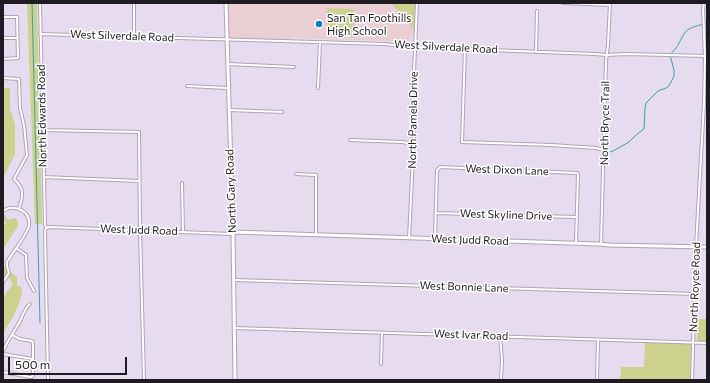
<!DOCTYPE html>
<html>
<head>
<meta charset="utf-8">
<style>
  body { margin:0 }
  #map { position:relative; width:710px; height:383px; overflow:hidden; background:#e7dbf0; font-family:Commissioner,sans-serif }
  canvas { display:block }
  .frame { position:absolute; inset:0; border:4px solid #1f1b22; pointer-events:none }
  .scale { position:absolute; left:8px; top:357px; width:119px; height:18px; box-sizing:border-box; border:2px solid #1f1b22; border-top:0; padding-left:5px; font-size:12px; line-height:14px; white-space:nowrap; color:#1f1b22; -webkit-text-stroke:3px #fff; paint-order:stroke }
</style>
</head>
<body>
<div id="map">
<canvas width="710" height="383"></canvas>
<div class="frame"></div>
<div class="scale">500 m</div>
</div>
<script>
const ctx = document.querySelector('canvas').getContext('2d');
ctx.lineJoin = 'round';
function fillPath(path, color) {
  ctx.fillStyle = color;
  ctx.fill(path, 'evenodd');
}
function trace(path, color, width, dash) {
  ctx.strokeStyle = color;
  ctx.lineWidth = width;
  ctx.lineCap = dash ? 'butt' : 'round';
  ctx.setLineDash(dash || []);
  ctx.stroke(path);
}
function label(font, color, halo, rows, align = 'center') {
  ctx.font = font + ' Commissioner,sans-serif';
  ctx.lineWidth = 3;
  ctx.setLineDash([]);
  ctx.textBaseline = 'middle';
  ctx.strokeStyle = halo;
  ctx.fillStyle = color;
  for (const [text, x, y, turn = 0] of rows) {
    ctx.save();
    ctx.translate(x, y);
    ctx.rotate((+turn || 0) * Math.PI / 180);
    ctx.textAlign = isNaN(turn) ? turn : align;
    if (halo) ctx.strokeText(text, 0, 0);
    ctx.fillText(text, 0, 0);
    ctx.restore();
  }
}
fillPath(new Path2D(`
  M228,3H391L414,29L413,38H410L409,42L295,38L289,39L230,38L229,35V27Z`), '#e9cfd4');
fillPath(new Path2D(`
  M27,3H37L42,224H35Z
  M391,3H415L414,29Z
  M327,8L352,9L355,11L354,37C329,36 326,32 327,8Z
  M3,88H10V109L15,124V154L3,178Z
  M3,213L9,220L14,218L18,221V226L3,249V225L6,223L3,219Z
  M3,266L17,277V285L22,288C22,303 11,321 3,333V297L13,284L10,279L3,276Z
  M698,319H707V342L697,341Z
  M645,342L691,344L690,380H620L621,367H644Z`), '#ccd18e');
trace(new Path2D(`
  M32,3L40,323
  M605,154L615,150L629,142L636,135L644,129L645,108L646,103L658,91L666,88L669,86L674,76V70L670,55C672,53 674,50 676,48C681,42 682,33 689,29C694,26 701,25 707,23`), '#3aa1ac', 1);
const minor = new Path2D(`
  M40,3L45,225L47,228
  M134,3V36
  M563,3L610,5
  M3,17H17L18,58L3,59
  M40,34L384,44L412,47L595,54L606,55L626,54L707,56
  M3,38H17
  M465,49L462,142L551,145L596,148L604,150
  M536,52L537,11
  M228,64L294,67
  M3,78L19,79V80L20,108L24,125L27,155L14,179C25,189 23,196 19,209
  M187,86L228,88
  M318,88L320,42
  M229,110L282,112
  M42,130L139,132L140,230L144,380
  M350,140L402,142L413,144
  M296,174L316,175V235
  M44,177L139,181
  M182,183L183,232
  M3,211C8,207 15,207 21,210C27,213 30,219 29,226C26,236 13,252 7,262V266L9,273L3,282
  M436,213L576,217
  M409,238L414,137L412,118L417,3
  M435,238L437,170L440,167L577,173L578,174L576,243
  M601,244L606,61L608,45L610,3
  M16,248L26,255L27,278L34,291
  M234,280L695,294
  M234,328L707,343
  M500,336L502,360L501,380
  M3,352C7,340 15,331 20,321C23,315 25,308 30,304
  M3,354L33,359
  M381,364L382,333
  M3,372L30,377H32L33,374V343L32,341L20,339L12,335
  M48,380L45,231L46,228L49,227L232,234
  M597,380L598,340
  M692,380L696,246L704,103L705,56L703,9L704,3`);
const tertiary = new Path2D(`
  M226,3L233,234L235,380
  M233,232L599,244L609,245L707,247`);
trace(minor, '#aea3b6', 4);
trace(tertiary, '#aea3b6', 5);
trace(minor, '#fff', 2);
trace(tertiary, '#fff', 3);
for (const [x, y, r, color] of [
  [319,24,4,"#0881ca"]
]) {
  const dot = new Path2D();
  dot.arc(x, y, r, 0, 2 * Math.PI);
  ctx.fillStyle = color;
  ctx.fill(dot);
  trace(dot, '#fff', 1.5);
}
label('11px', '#1f1b22', '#fff', [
  ["San Tan Foothills",327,18],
  ["High School",327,31]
], 'left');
label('11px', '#1f1b22', '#fff', [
  ["West Silverdale Road",122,36,2],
  ["West Silverdale Road",446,47,3],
  ["North Edwards Road",42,116,-91],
  ["North Pamela Drive",413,120,-89],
  ["North Bryce Trail",605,123,-89],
  ["West Dixon Lane",507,170,2],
  ["North Gary Road",231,191,-92],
  ["West Skyline Drive",506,215,2],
  ["West Judd Road",139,230,2],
  ["West Judd Road",470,240,2],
  ["West Bonnie Lane",464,287,2],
  ["North Royce Road",695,287,-88],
  ["West Ivar Road",471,335,2]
]);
</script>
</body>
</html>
